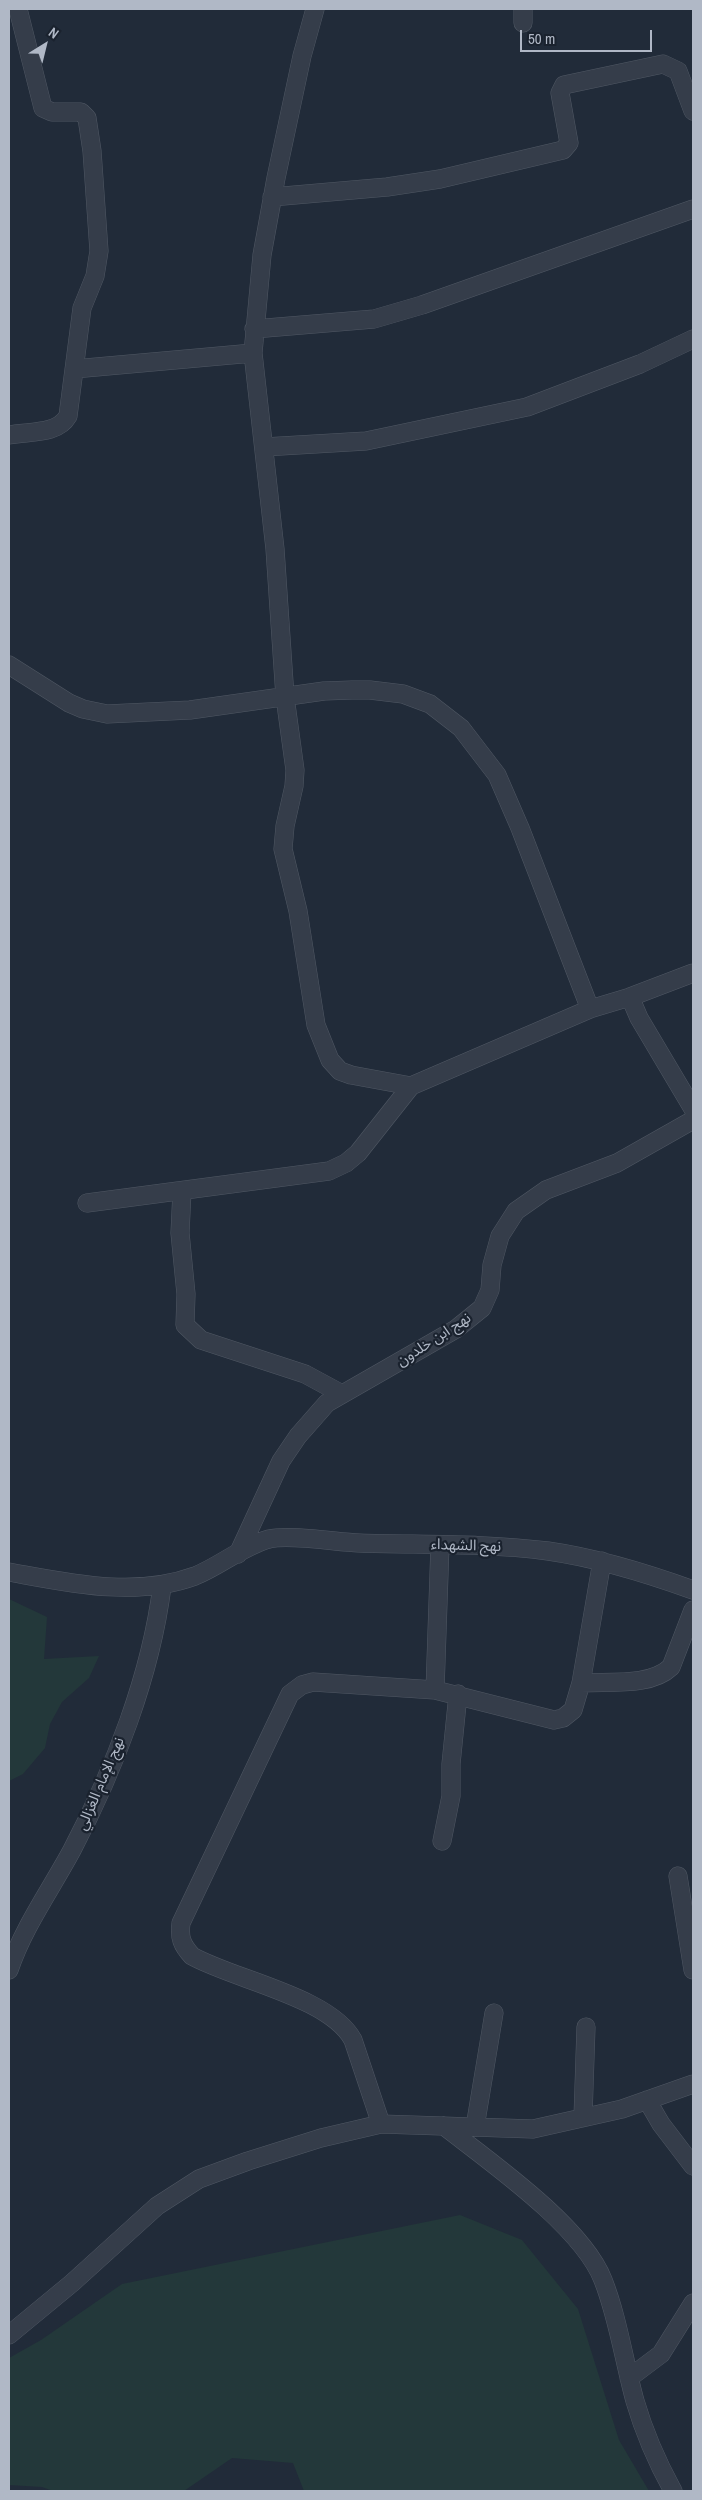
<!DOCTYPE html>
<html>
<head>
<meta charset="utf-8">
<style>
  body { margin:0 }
  #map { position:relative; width:702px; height:2500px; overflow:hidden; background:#212b39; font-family:"Archivo Narrow",sans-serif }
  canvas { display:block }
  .frame { position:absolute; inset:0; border:10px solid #b0b8c6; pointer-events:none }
  .north { position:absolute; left:20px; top:20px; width:50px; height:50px; -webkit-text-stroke:4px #1a222e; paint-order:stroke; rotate:36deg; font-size:14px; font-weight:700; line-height:20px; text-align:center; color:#b0b8c6 }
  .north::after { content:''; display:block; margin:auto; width:18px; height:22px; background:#b0b8c6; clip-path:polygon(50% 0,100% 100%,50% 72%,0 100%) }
  .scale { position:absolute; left:520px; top:30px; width:132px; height:22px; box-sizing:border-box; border:2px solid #b0b8c6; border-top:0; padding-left:6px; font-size:15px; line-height:18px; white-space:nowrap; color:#b0b8c6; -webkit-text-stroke:4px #1a222e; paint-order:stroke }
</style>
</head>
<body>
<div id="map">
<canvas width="702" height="2500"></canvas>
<div class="frame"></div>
<div class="north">N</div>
<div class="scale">50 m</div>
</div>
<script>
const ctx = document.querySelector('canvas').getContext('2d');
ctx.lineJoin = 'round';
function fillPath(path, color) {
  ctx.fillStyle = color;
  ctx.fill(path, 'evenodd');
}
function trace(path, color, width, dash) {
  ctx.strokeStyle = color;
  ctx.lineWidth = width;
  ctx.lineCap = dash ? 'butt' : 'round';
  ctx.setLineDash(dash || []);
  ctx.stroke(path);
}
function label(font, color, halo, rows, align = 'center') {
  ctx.font = font + ' "Archivo Narrow","Noto Sans Arabic",sans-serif';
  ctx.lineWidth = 4.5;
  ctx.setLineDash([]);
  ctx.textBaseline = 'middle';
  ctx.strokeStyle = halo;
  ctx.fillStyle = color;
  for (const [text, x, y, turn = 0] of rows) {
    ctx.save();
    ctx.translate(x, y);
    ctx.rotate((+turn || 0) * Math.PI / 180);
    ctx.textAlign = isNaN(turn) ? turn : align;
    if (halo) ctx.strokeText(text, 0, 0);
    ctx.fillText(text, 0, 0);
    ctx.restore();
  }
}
fillPath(new Path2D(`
  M9,1599L47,1617L44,1659L99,1656L89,1678L62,1702L50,1724L45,1748L23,1774L9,1781Z
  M460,2215L522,2240L578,2309L619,2440L649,2491H304L293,2463L232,2458L184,2491H53L42,2487L9,2485V2358L41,2340L122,2284Z`), '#23383a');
const minor = new Path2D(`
  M315,9L302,56L276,178L262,255L253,353L275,549L285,697L295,770L294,786L285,826L283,849L298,911L316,1025L330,1060L340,1071L351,1075L411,1086
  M523,9V23
  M272,197L387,187L440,179L563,150L569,143L560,93L564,85L663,64L678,71L693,111
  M254,329L374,319L422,305L693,209
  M74,369L253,353
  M9,435C29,431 57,435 68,416L82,308L95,276L99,251L92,151L87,118L81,112H52L43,108L18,9
  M264,447L366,441L527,407L640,364L693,339
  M9,665L69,703L83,709L107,714L190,710L324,691L352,690H370L403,694L430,704L461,728L497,775L520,828L590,1009
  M630,997L639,1018L693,1109
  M182,1191L180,1233L186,1294L185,1325L201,1340L305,1374L342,1394
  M87,1203L329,1171L346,1163L358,1153L411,1086L590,1009L630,997L693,973
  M440,1545L435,1690L554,1720L563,1718L573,1710L581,1683L602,1561
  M238,1554L281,1461L298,1436L327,1403L456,1329L482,1308L490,1290L492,1265L500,1236L516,1211L546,1190L617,1163L693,1120
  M9,1572C70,1583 135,1598 195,1576C220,1566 243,1546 269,1539C290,1534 336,1542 359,1543C422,1545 485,1543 548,1551C597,1558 646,1573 693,1590
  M581,1683C609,1681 650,1687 671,1667L693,1610
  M442,1841L451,1796V1764L458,1694
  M678,1876L693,1970
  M9,1970C23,1928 51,1889 72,1850C114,1770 151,1675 162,1586
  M647,2100L661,2124L693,2166
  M583,2117L586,2027
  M381,2124L353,2040C330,1997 235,1980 192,1956C182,1945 179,1938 181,1923L290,1694L302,1685L313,1682L435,1690
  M444,2126C490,2162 582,2226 603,2280C618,2318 624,2361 635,2401C644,2432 657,2462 673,2491
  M475,2127L494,2013
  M9,2335L72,2283L157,2206L199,2179L248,2161L321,2138L381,2124L533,2129L622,2109L693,2084
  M629,2378L661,2354L693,2303`);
trace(minor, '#505864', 19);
trace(minor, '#353d4a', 18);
label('15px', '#b0b8c6', '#1a222e', [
  ["نهج ابن خلدون",434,1340,-33],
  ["نهج الشهداء",466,1546,2],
  ["نهج الإمام الغزالي",101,1784,-67]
]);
</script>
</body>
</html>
